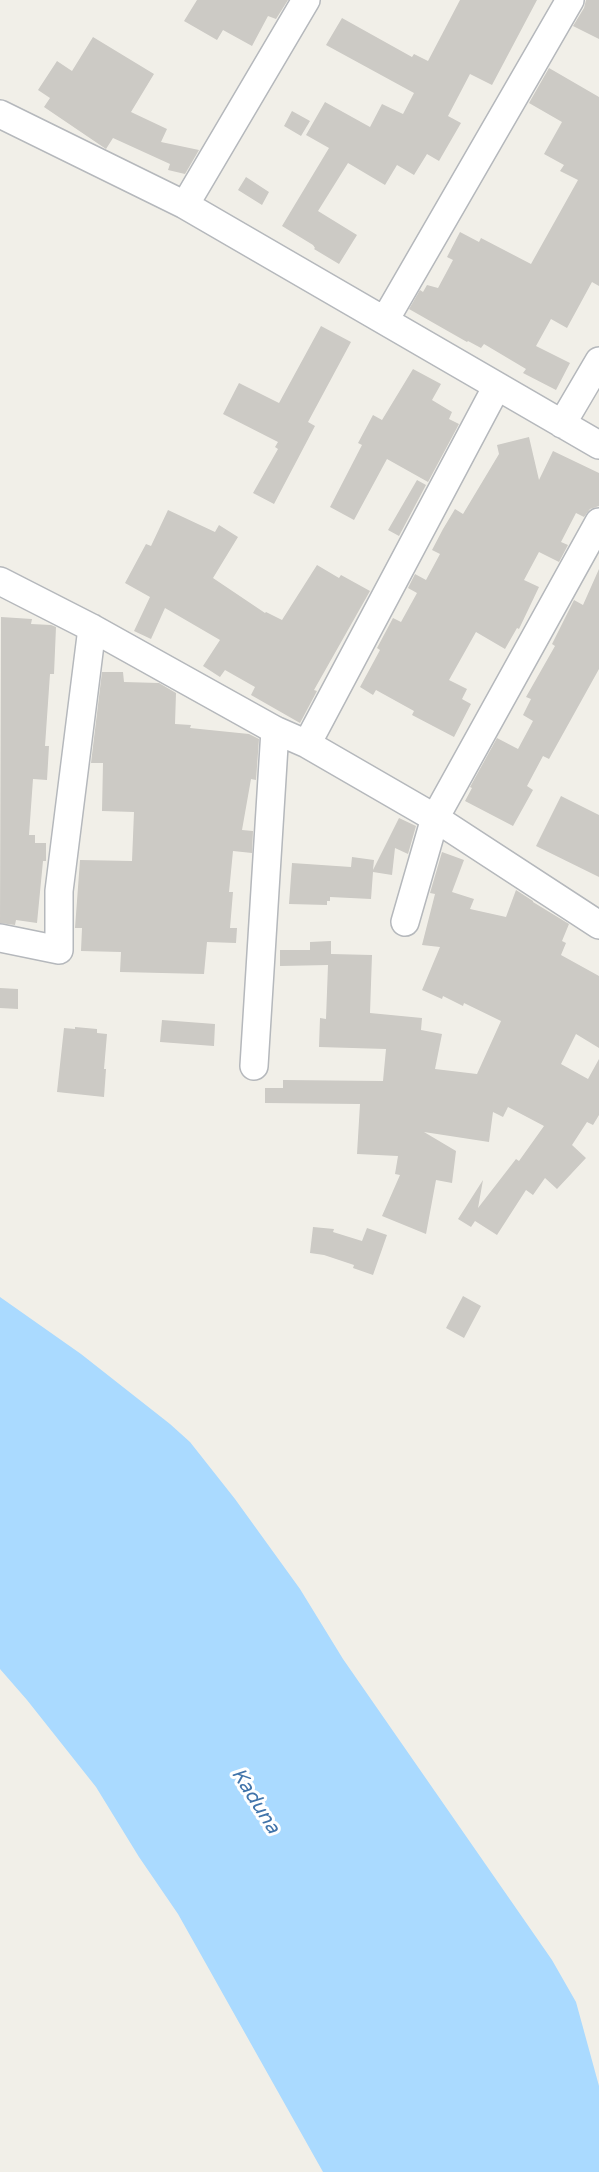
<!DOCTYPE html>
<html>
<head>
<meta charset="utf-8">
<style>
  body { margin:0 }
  canvas { display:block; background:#f1efe8 }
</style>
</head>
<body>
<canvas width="599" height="2172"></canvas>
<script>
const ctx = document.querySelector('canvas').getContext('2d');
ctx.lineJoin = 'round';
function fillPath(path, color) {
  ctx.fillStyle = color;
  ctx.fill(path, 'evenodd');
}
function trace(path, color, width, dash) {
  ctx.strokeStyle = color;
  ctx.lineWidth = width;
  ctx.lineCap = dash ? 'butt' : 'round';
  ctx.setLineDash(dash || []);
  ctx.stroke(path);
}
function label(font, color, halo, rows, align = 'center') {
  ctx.font = font + ' "Varela Round",sans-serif';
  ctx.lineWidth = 6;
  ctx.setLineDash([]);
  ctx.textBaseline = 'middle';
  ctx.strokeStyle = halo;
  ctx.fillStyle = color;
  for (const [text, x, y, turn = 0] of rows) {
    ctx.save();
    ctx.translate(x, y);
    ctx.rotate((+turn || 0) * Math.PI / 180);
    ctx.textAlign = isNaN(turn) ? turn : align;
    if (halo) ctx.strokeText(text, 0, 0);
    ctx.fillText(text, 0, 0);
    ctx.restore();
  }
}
fillPath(new Path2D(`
  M0,1297L81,1354L170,1424L190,1442L235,1499L300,1589L343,1659L552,1960L576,2002L599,2086V2172H323L178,1914L139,1857L96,1787L27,1700L0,1669Z`), '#aadaff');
fillPath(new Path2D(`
  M197,0H288L276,19L268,16L252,46L223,30L217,40L184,21Z
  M460,0H537L492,85L470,74L448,116L461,123L439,161L427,154L414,175L397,165L385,185L348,163L318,211L357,235L339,264L314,249L315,248L313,245L282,226L329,148L306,135L325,102L370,127L382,104L403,114L414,93L326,45L342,18L412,57L414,54L428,61Z
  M586,0H599V39L573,26L584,8Z
  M93,37L154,74L131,112L167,129L161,142L199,150L185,174L168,170L170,164L113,138L106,149L44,107L50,98L38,90L57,61L72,71Z
  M549,68L599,97V286L592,282L567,328L551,319L536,346L570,363L556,390L523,373L526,369L484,344L481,348L468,341L467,342L409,309L420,290L423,292L427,285L438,288L453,260L447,257L460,232L479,242L481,238L531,264L578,180L560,171L564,165L544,154L562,122L529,103Z
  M292,111L310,121L301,136L284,126Z
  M246,177L269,192L262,205L238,190Z
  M321,326L351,342L308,422L315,426L274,504L253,493L278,449L275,447L278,442L223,414L239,383L279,403Z
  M413,369L441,384L432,400L452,412L449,419L459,424L428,482L387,459L354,520L330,507L362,445L358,443L373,415L382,420Z
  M529,437L539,480L553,451L599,473V506L590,509L584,517L576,513L561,542L568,545L559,562L539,552L524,580L539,587L519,629L517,628L505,649L476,632L449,680L467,689L462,699L471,704L454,737L412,715L414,711L376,690L373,695L360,687L380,650L377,648L393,618L401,622L417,593L408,588L415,574L426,580L440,554L432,550L443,529L455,509L463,514L499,454L497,445Z
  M417,480L426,485L399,536L388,530Z
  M168,510L215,532L219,525L238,537L213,578L265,613L266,612L282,620L317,565L339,578L341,575L370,591L314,690L317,691L300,723L251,695L255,687L225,670L220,677L203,666L220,640L165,608L151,639L134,631L150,597L125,583L146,544L151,546Z
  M599,569V669L549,759L543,756L527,786L533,790L513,826L465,801L472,788L470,787L497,738L518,749L533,721L523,715L531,699L526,697L555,646L552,644L574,600L583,605Z
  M1,617L32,619L31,624L51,625L56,627L54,674H50L45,746H49L47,780L33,779L29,835H35V843H46V861H43L37,923L16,920L15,925L0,923Z
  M102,672H123L124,682L159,683L176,693L175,724L191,725L190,728L249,734L259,739L256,780L251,779L242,830L253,831L252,853L233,851L229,892H233L230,928H237L236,943L207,942L204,974L120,972L121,952L81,951L82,928H75L80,860L132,861L134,812L102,811L103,763H91Z
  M561,796L599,815V877L536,846Z
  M399,818L416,826L408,854L395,848L392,875L373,872L371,899L330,897V901H327V905L289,904L292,863L351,867L352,857L374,860L373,870Z
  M442,852L464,860L452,892L474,899L470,909L506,917L516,890L533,901V902L569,924L562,941L566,943L561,955L599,976V1048L576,1034L561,1064L588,1079L599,1059V1115L593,1125L587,1122L572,1145L586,1158L557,1189L545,1178L533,1195L526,1190L497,1235L475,1221L471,1227L458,1219L483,1180L478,1208L516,1159L519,1161L544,1126L508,1107L503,1117L493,1112L489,1142L424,1132L456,1151L452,1183L436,1180L426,1234L382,1216L400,1175L395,1174L398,1156L357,1154L360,1104L265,1103V1088H283V1080L383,1081L386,1049L319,1047L320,1018L326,1019L328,965L280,966V950H310V942L331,941V954L372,955L370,1013L422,1018L421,1030L442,1034L435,1069L477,1074L501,1021L464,1003L463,1006L443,996L442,999L422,990L440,947L422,945L435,894L430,893Z
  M0,988L18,989V1009L0,1008Z
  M162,1020L215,1024L214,1046L160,1042Z
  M75,1027L97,1029V1033L107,1034L104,1069H106L104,1097L57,1092L64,1028L75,1029Z
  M313,1227L334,1229L333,1232L362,1241L367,1228L387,1235L373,1275L353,1268L354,1265L324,1255L310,1253Z
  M463,1296L481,1306L464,1338L446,1328Z`), '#cccac5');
const minor = new Path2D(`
  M0,114L185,205L599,445
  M185,205L306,0
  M385,320L570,0
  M562,424L599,361
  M0,581L92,628L275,730L307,744L435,818L599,925
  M307,744L497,386
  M405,922L435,818L599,522
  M0,938L59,950V891L92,628
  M254,1066L275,730`);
trace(minor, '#b5b8bc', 30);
trace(minor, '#fff', 27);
label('italic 20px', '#4174aa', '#fff', [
  ["Kaduna",255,1801,58]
]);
</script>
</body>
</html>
